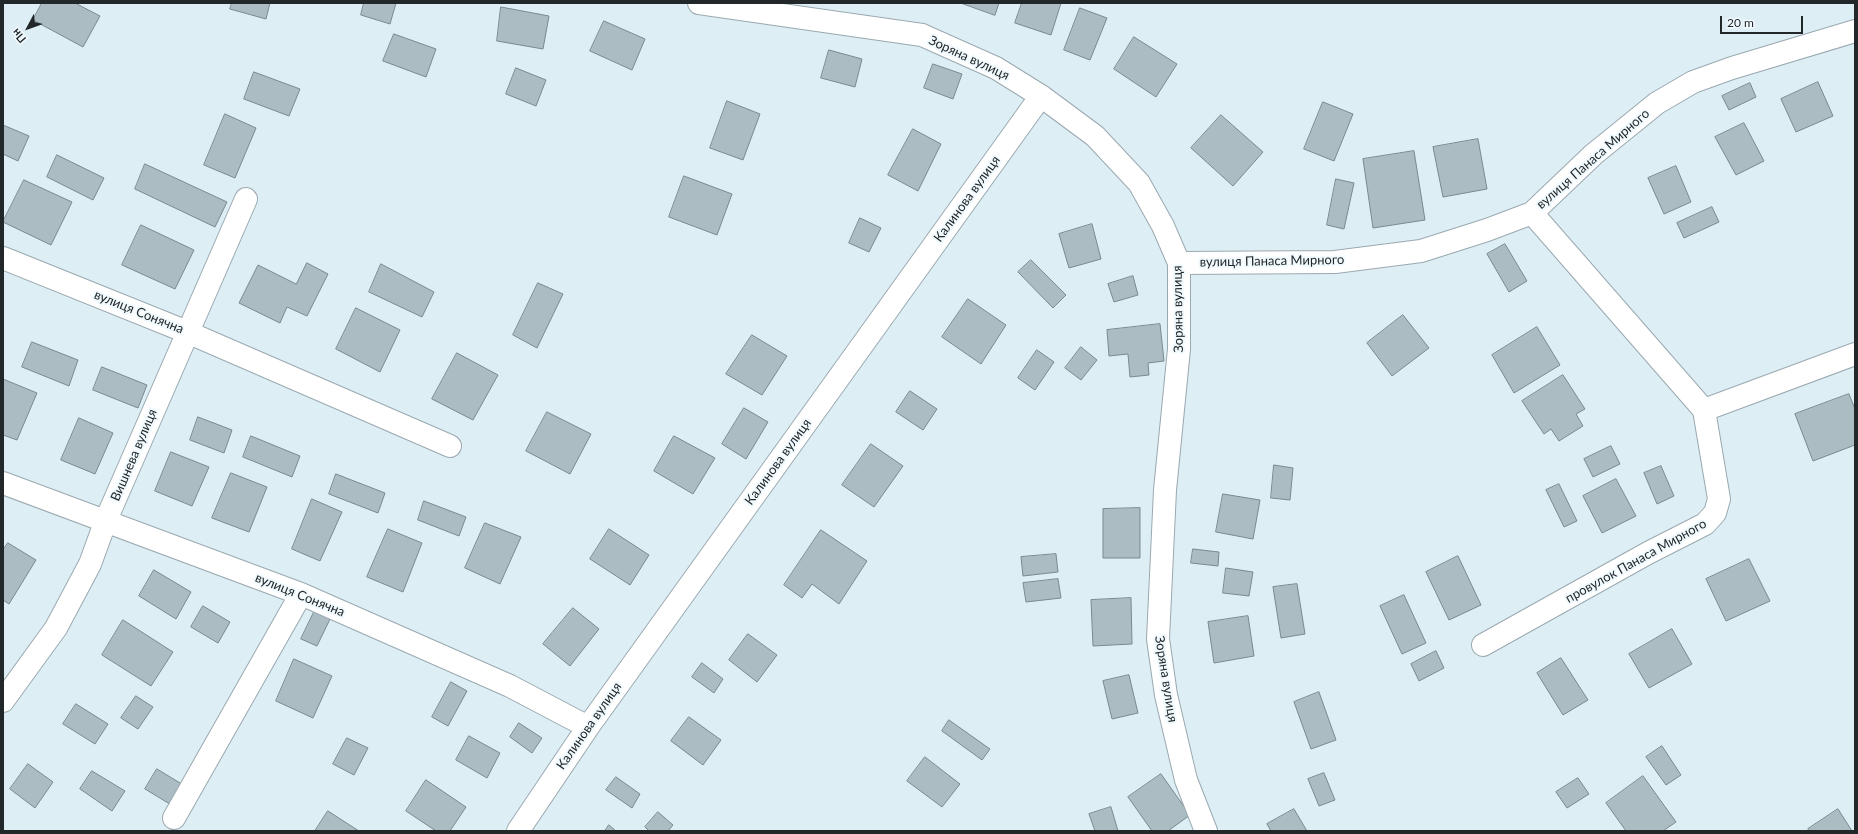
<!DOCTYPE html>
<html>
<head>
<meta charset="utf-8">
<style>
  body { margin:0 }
  #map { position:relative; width:1858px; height:834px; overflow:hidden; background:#deeef5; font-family:Lato,sans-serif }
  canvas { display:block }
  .frame { position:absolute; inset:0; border:4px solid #22272a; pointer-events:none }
  .north { position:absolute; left:8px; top:8px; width:40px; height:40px; -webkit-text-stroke:3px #f0fafe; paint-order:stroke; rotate:229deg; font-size:11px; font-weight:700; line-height:16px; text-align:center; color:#22272a }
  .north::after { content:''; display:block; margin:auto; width:14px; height:18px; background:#22272a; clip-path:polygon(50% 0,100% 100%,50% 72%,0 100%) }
  .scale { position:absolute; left:1720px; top:16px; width:83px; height:18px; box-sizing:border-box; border:2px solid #22272a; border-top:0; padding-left:5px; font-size:12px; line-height:14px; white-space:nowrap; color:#22272a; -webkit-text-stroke:3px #f0fafe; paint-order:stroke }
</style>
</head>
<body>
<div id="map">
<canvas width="1858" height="834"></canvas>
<div class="frame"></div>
<div class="north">Пн</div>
<div class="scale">20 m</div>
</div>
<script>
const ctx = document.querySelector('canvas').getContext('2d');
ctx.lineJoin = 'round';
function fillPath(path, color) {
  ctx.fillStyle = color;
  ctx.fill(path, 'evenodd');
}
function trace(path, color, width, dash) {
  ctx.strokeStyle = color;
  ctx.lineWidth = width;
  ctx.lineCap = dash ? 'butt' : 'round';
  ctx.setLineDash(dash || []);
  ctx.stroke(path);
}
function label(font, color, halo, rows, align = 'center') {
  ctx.font = font + ' Lato,sans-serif';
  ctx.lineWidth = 4;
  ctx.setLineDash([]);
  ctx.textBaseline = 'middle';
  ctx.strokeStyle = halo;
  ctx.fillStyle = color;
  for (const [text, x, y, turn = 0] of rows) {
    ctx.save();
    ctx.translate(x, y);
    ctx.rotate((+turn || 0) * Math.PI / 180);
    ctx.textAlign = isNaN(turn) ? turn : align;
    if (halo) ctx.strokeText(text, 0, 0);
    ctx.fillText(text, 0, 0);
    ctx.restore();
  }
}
const building = new Path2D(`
  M42,3H75L100,16L83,47L33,20Z
  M232,3H270L266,19L230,9Z
  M364,3H396L390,24L361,15Z
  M961,3H999L995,15Z
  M1022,3H1061L1051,35L1015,23Z
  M501,7L549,16L543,49L497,41Z
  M1080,8L1107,18L1090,60L1064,50Z
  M604,21L645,39L632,70L590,51Z
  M394,34L436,49L426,77L383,61Z
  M1134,37L1177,64L1156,97L1114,69Z
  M829,50L862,59L855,87L821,78Z
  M933,64L962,74L953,99L924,88Z
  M516,68L546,80L536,106L506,94Z
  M254,72L300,89L289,116L244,99Z
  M1818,82L1833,116L1796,132L1781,99Z
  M1750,83L1756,97L1729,110L1722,96Z
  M727,101L760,114L743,160L710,148Z
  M1323,102L1353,114L1334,161L1304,149Z
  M225,114L256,128L235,178L204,165Z
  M1221,115L1263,152L1233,186L1191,148Z
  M1744,123L1764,161L1736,175L1715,137Z
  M3,125L29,136L18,161L3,154Z
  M913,129L941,144L918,191L888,175Z
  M1478,139L1487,189L1443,197L1433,147Z
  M1414,151L1425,220L1373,228L1363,159Z
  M57,155L104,178L93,200L47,177Z
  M145,164L227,202L215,227L135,189Z
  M1676,166L1691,202L1664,214L1648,178Z
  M684,176L732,194L717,235L669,217Z
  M1336,179L1354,183L1344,229L1327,225Z
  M24,180L72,202L51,245L3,222Z
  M1712,207L1719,222L1684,238L1677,223Z
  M860,218L881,228L869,252L849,243Z
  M1092,224L1101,259L1069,268L1059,234Z
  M141,225L194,250L175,289L122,265Z
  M1505,244L1527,281L1509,292L1487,254Z
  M1031,260L1066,295L1053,308L1018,272Z
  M307,263L328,274L307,316L287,307L280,323L239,303L258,265L296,284Z
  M381,264L434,292L422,317L369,292Z
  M1133,276L1138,295L1114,302L1108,284Z
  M538,283L563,294L537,348L513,335Z
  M968,299L1006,325L981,364L942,337Z
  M356,308L400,330L380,372L336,349Z
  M1403,315L1429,348L1392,376L1367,343Z
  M1160,324L1164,361L1148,363L1149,375L1130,377L1128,354L1109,356L1107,330Z
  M1537,327L1560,365L1514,393L1492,355Z
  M752,335L787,356L762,395L726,374Z
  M32,342L78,360L69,386L22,367Z
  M1081,347L1097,360L1081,380L1065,368Z
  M1037,350L1054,362L1035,390L1018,378Z
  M457,353L498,375L473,420L432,399Z
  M102,367L147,385L138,408L93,390Z
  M1563,375L1585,409L1576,414L1583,426L1559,441L1551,429L1544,434L1522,401Z
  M3,379L37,393L17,440L3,435Z
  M910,391L937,409L923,430L896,412Z
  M1849,394L1855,409V445L1813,461L1795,414Z
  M744,408L768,422L746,459L722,444Z
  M547,412L591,434L570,474L526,451Z
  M198,417L232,430L224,453L190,440Z
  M79,418L113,433L95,474L61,460Z
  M251,436L300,456L292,477L243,457Z
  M674,436L715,458L693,494L654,471Z
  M871,444L903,466L874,507L842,485Z
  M1611,446L1620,464L1593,477L1584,459Z
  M171,452L209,467L192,506L155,491Z
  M1274,465L1293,468L1290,500L1271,498Z
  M1661,466L1674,496L1657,504L1644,473Z
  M231,473L267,487L249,532L212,518Z
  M336,474L385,493L378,513L329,494Z
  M1616,479L1636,516L1602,533L1583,496Z
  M1559,484L1577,521L1564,527L1546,490Z
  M1223,494L1260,500L1253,539L1216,532Z
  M312,499L342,512L320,561L292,549Z
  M424,501L466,517L459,536L418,520Z
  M1140,508V558H1103V509Z
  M485,523L521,537L500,584L465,568Z
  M388,529L422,543L403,592L367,577Z
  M609,529L649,555L630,585L590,559Z
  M821,530L867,561L839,604L812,584L802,598L784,585Z
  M8,543L36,560L9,604L3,600V550Z
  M1193,549L1219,552L1218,566L1191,563Z
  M1056,554L1058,572L1023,576L1021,557Z
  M1458,556L1481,605L1449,620L1426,572Z
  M1749,559L1770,601L1726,621L1706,579Z
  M1226,568L1253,572L1249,596L1223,593Z
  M154,570L191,592L176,619L139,596Z
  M1058,579L1061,598L1026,602L1023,583Z
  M1297,584L1305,634L1281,638L1273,587Z
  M1404,595L1426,643L1402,654L1380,606Z
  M1131,598L1132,644L1093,646L1091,600Z
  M203,606L230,622L218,643L191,627Z
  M316,608L332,615L317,646L301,639Z
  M573,608L599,629L570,666L543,644Z
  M1248,616L1254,656L1214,663L1208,622Z
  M123,620L173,652L151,686L102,655Z
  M1672,629L1692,664L1649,688L1629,654Z
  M748,634L777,655L757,682L729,660Z
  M1436,651L1444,668L1419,681L1411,664Z
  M1561,658L1588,700L1563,715L1537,673Z
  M294,659L332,676L313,718L276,701Z
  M702,663L723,679L714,693L692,677Z
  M1129,675L1138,713L1112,719L1103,681Z
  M451,682L467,691L448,726L432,717Z
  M1319,692L1336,740L1311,749L1294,702Z
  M136,696L153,707L138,729L121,718Z
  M76,704L108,724L95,744L63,724Z
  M689,717L721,740L703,765L671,741Z
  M949,720L990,749L982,760L942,731Z
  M519,723L542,738L532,753L510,737Z
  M469,736L500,753L487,778L456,760Z
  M347,738L368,748L354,775L333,764Z
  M1662,746L1681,775L1666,785L1646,757Z
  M925,757L960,784L942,807L907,781Z
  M28,764L53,782L35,808L10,789Z
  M157,769L185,786L173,806L145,789Z
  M92,771L125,791L112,811L80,789Z
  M1324,773L1335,800L1319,806L1308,779Z
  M1161,774L1190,815L1168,831H1152L1128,797Z
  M1643,776L1676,822L1663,831H1626L1606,803Z
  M616,777L640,794L632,808L606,790Z
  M1578,778L1589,794L1567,808L1556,792Z
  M426,780L466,807L450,831H436L406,811Z
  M1111,807L1118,831H1095L1089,814Z
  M1294,809L1307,831H1271L1267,824Z
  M1838,809L1852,831H1809L1808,829Z
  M328,811L359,831H315Z
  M658,812L673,825L668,831H649L645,827Z
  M609,825L616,831H605Z`);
fillPath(building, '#acbcc3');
trace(building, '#7a898f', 1);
const minor = new Path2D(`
  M699,3L922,35L996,68L1041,96L1095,136L1139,183L1163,226L1179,263V349L1165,490L1158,639L1166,695L1186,780L1206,831
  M3,258L187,332L450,446
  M1179,263L1335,262L1421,251L1487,230L1532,213L1594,154L1657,103L1693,82L1732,68L1855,31
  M1704,410L1855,354
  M3,483L301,594L510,686L588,727
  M1483,645L1648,553L1705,524L1715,513L1719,499L1704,410L1532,213
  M3,701L56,628L90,564L106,520L246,199
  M174,818L301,594
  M518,831L588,727L1041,96`);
trace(minor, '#9aa9b0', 24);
trace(minor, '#fff', 22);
label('13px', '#22272a', '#f0fafe', [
  ["Зоряна вулиця",969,58,25],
  ["вулиця Панаса Мирного",1593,159,-41],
  ["Калинова вулиця",967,199,-54],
  ["вулиця Панаса Мирного",1272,261,-1],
  ["Зоряна вулиця",1178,309,-91],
  ["вулиця Сонячна",139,312,22],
  ["Вишнева вулиця",134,455,-67],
  ["Калинова вулиця",778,462,-54],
  ["провулок Панаса Мирного",1636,561,-29],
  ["вулиця Сонячна",300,595,22],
  ["Зоряна вулиця",1166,679,81],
  ["Калинова вулиця",589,726,-55]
]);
</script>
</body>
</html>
